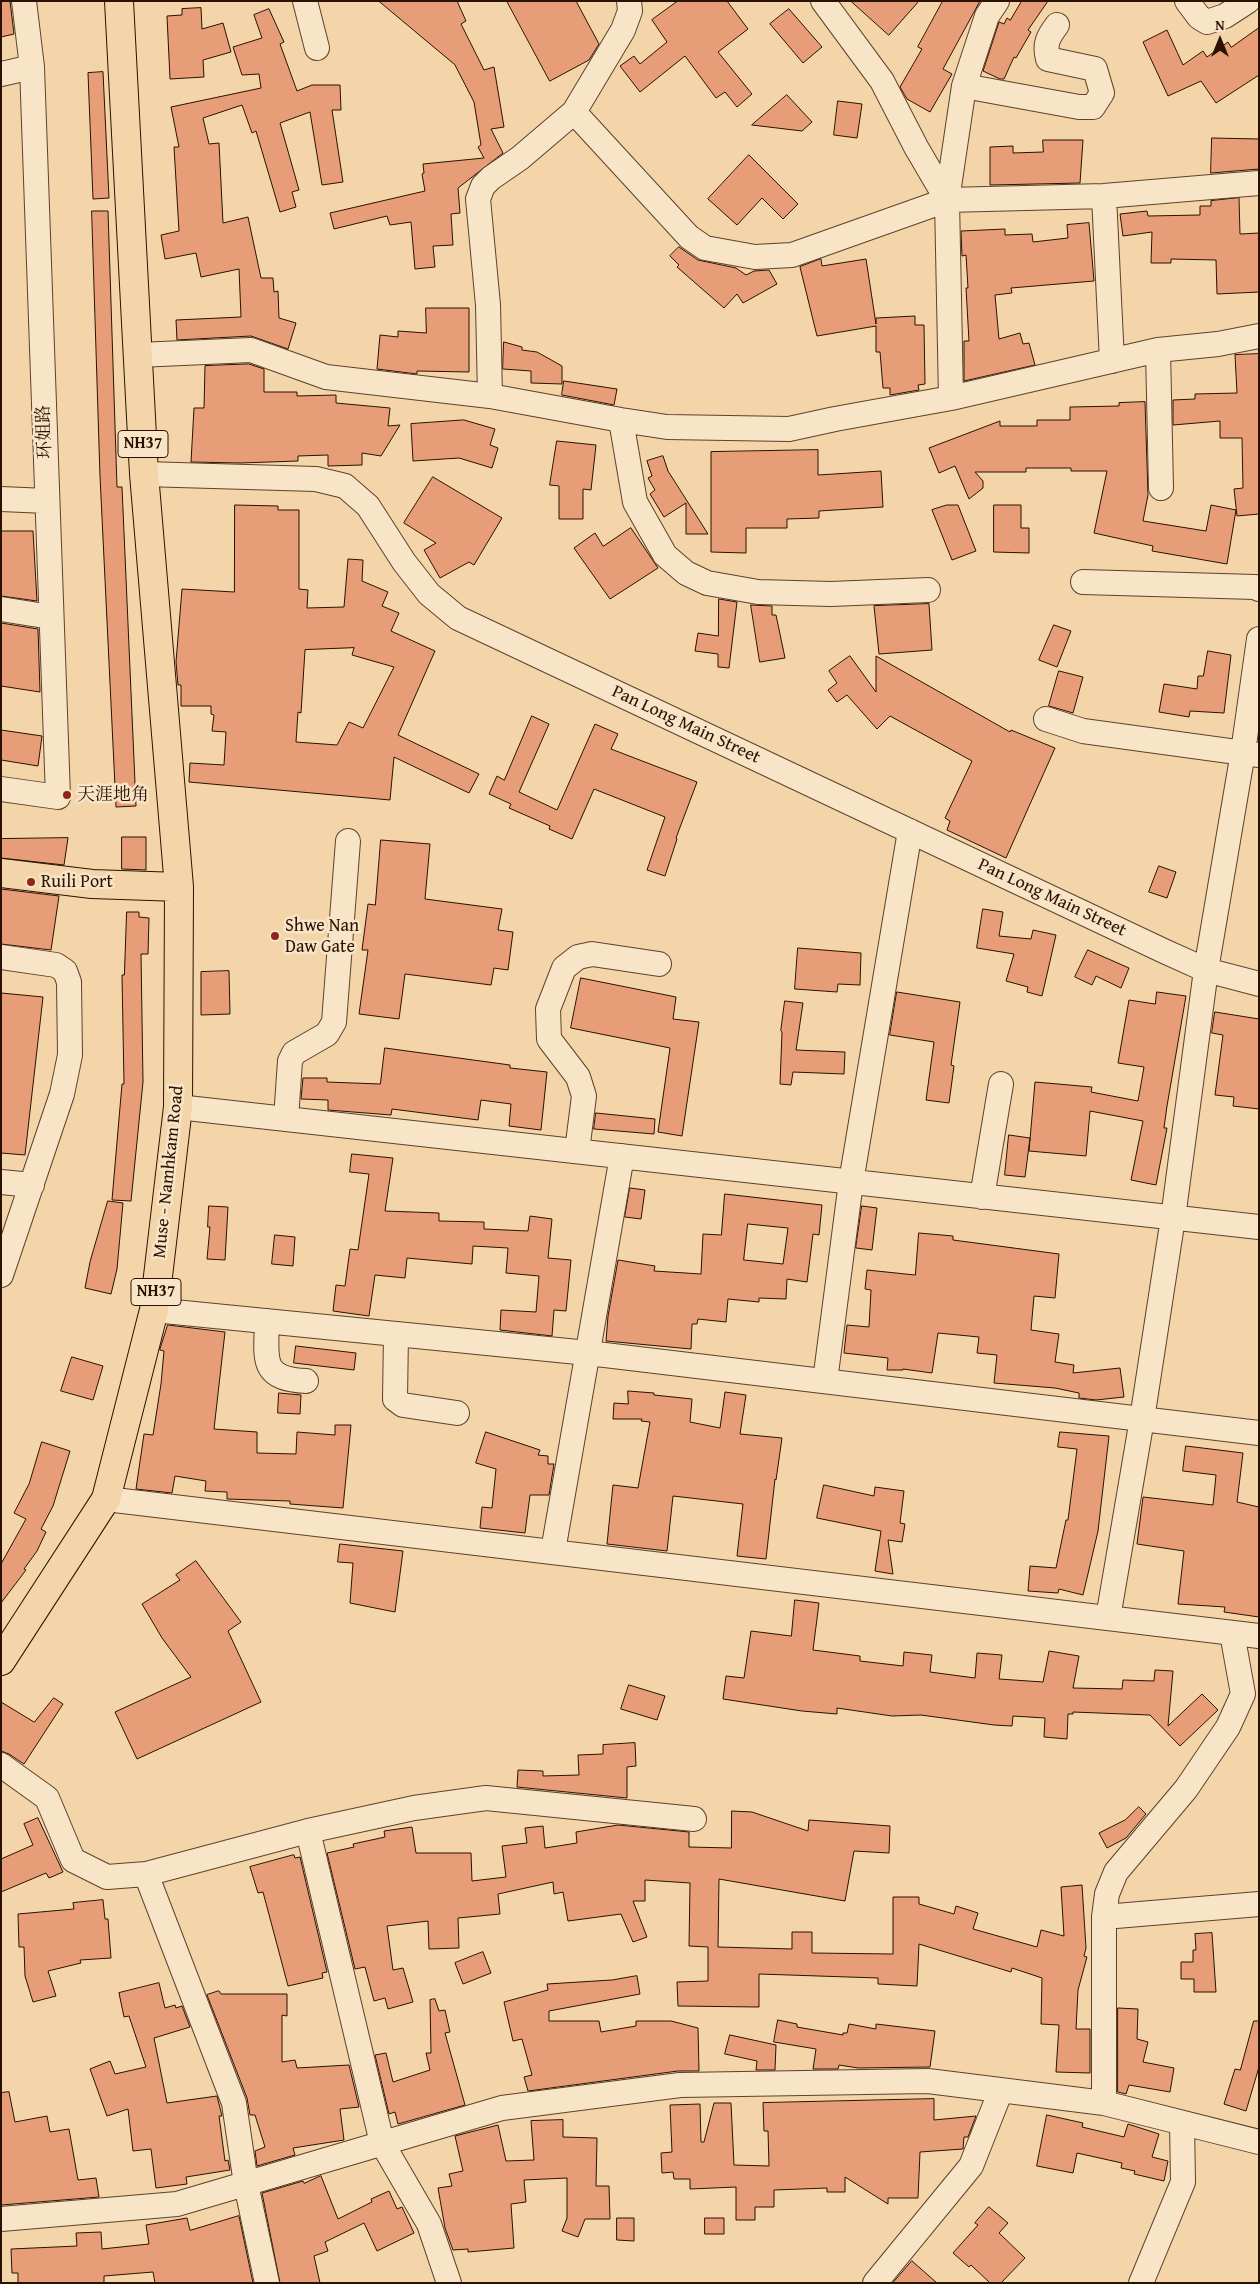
<!DOCTYPE html>
<html>
<head>
<meta charset="utf-8">
<style>
  body { margin:0 }
  #map { position:relative; width:1260px; height:2284px; overflow:hidden; background:#f4d5a9; font-family:"Gentium Book Plus",serif }
  canvas { display:block }
  .frame { position:absolute; inset:0; border:2px solid #2a1100; pointer-events:none }
  .north { position:absolute; left:1195px; top:15px; width:50px; height:50px; -webkit-text-stroke:4px #f8e4c7; paint-order:stroke; rotate:0deg; font-size:14px; font-weight:700; line-height:20px; text-align:center; color:#2a1100 }
  .north::after { content:''; display:block; margin:auto; width:18px; height:22px; background:#2a1100; clip-path:polygon(50% 0,100% 100%,50% 72%,0 100%) }
</style>
</head>
<body>
<div id="map">
<canvas width="1260" height="2284"></canvas>
<div class="frame"></div>
<div class="north">N</div>
</div>
<script>
const ctx = document.querySelector('canvas').getContext('2d');
ctx.lineJoin = 'round';
function fillPath(path, color) {
  ctx.fillStyle = color;
  ctx.fill(path, 'evenodd');
}
function trace(path, color, width, dash) {
  ctx.strokeStyle = color;
  ctx.lineWidth = width;
  ctx.lineCap = dash ? 'butt' : 'round';
  ctx.setLineDash(dash || []);
  ctx.stroke(path);
}
function label(font, color, halo, rows, align = 'center') {
  ctx.font = font + ' "Gentium Book Plus","Noto Serif SC",serif';
  ctx.lineWidth = 5;
  ctx.setLineDash([]);
  ctx.textBaseline = 'middle';
  ctx.strokeStyle = halo;
  ctx.fillStyle = color;
  for (const [text, x, y, turn = 0] of rows) {
    ctx.save();
    ctx.translate(x, y);
    ctx.rotate((+turn || 0) * Math.PI / 180);
    ctx.textAlign = isNaN(turn) ? turn : align;
    if (halo) ctx.strokeText(text, 0, 0);
    ctx.fillText(text, 0, 0);
    ctx.restore();
  }
}
const building = new Path2D(`
  M1,1H10L14,34L1,37Z
  M379,1H457L466,21L461,24L484,70L494,67L504,127L491,129L503,153L458,188L460,213L451,214L453,245L433,246L435,267L415,269L411,222L390,225L387,216L334,229L330,213L425,191L422,174L424,173L423,164L484,158L478,147L481,145L474,102L455,65Z
  M507,1H576L599,44L589,60L550,81Z
  M678,1H727L748,29L718,52L752,94L737,107L725,92L716,98L685,56L640,92L620,66L634,56L640,64L667,42L652,20Z
  M851,1H919L889,35Z
  M943,1H980L943,69L952,74L930,112L907,99L900,87L922,49L918,47Z
  M1022,1H1048L1028,30L1031,32L1016,58L1014,57L1004,79H1000L983,71L999,22L1004,24L1007,18L1010,20Z
  M201,8L202,29L223,23L231,52L203,60L204,77L170,79L167,16L182,15V9Z
  M269,9L284,42L280,44L297,91L312,85H340L341,110H332L343,182L322,185L310,112L280,123L299,190L292,192L296,207L280,212L256,131L252,133L242,105L203,118L209,144L219,143L223,223L248,217L261,278H273L274,292L278,291L279,318L296,323L288,349L251,336L177,340L176,320L241,317L239,269L201,277L196,253L165,259L161,235L179,231L174,147H179L171,107L261,88L259,74L242,75L233,47L262,38L254,15Z
  M789,9L822,47L803,63L770,24Z
  M1259,28V75L1216,103L1201,81L1168,96L1143,42L1167,30L1183,65L1203,51L1207,57L1228,42L1231,47Z
  M103,72L109,198L93,199L88,73Z
  M787,95L812,122L802,131L752,125Z
  M838,101L862,104L857,138L834,135Z
  M1212,138L1259,139V169L1211,173Z
  M1043,140H1083L1080,183L990,185V147L1013,146V153L1043,152Z
  M749,155L798,204L783,219L762,198L737,225L708,199Z
  M1239,198L1240,234L1259,233V292L1217,294L1216,260L1171,259V263H1151L1152,232L1123,236L1120,214L1147,211L1148,216L1200,215V206H1211V201Z
  M92,211H108L117,487H122L136,806L116,807L100,476Z
  M1089,223L1094,281L1011,288L1012,293L995,295L999,339L1020,333L1023,344L1029,343L1035,365L964,381V341H969L966,288H968L966,255L962,256L961,231L1005,229V235L1032,234L1033,242L1068,238L1067,225Z
  M679,247L698,260L736,268L746,275L754,271L769,270L777,284L743,303L737,294L724,308L677,267L679,265L670,256Z
  M821,259L822,266L866,259L876,324V318L915,316V325H924L925,384L918,385L919,390L890,395V388H883L880,352H876V326L817,336L800,267Z
  M426,308H469V372L417,371V374L377,369L380,335L398,337V331L426,333Z
  M504,342L522,347V350L537,352L562,366V384L531,383V371L503,369Z
  M1259,354V514L1237,516L1234,489L1243,488L1242,438H1220V421L1173,425V400L1195,399V394L1237,393L1235,355Z
  M249,364L264,369V392H297V396L336,395V403L390,408L388,426L400,425L381,456L362,453V465L328,466V455L298,456V461L240,463L191,462L194,408H204L205,366Z
  M564,381L617,389L614,405L562,395Z
  M1145,402L1148,495L1143,521L1206,531L1211,505L1236,510L1227,564L1152,551L1153,546L1094,533L1107,471H1071V468H1026V472H975L983,481V488L969,499L955,466L939,473L929,448L1000,421V426H1037V420H1070V407L1119,406V403Z
  M464,420L495,429L490,445L498,448L492,468L459,458L413,461L411,424Z
  M557,441L596,445L591,490L583,489V519H559V486L550,485Z
  M818,450V475L881,471L883,507L819,511V518L787,519V528H746V553L711,552V452Z
  M663,456L668,471L708,534H686V503L664,517L650,494L655,490L648,478L652,476L647,461Z
  M433,477L502,518L474,565L469,562L440,578L424,550L436,543L404,523Z
  M235,505L278,506V510H299V589L308,590L307,608L344,607L348,559L363,560L362,581L388,592L382,606L399,613L391,631L435,651L398,735L479,774L469,793L394,757L390,800L189,782L190,763L224,765L226,732L212,731L214,715L211,714V706H181V685H178L176,662L182,589L234,592ZM354,648L352,655L394,667L363,728L349,722L337,745L296,742L298,712L301,713L305,650Z
  M947,505H958L976,551L952,560L932,510Z
  M994,505H1021V528H1029V553L994,552Z
  M631,528L658,568L610,599L574,548L595,533L603,546Z
  M1,531H33L37,601L1,596Z
  M719,599L737,602L729,668L718,667V654L695,651L698,633L718,636Z
  M929,604L932,650L879,654L874,606Z
  M751,605L772,606V615H776L785,658L760,662Z
  M1,623L38,629L40,692L1,686Z
  M1054,625L1071,631L1057,667L1039,660Z
  M1208,651L1231,655L1224,713L1190,711L1189,717L1159,712L1164,684L1197,689L1198,676H1203Z
  M850,656L876,692V656L1010,732L1011,730L1055,748L1006,858L947,830L950,821L945,818L972,761L890,716L877,729L847,695L837,702L828,690L837,683L829,671Z
  M1059,671L1083,677L1073,713L1049,706Z
  M532,716L549,724L519,792L557,810L595,724L618,734L611,749L697,782L676,838L677,839L665,876L647,870L665,817L594,789L572,839L549,829L550,826L509,808L511,804L489,794L497,776L504,780Z
  M1,730L42,736L38,766L1,760Z
  M122,837H146V870L122,869Z
  M68,838L64,865L1,858V839Z
  M381,840L430,844L425,899L502,909L498,930L513,932L508,970L494,968L491,985L405,974L399,1019L359,1014L368,950H362L368,904L375,905Z
  M1159,866L1176,872L1167,898L1149,892Z
  M1,889L59,896L51,950L1,944Z
  M983,909L1003,912L999,936L1031,939L1033,930L1056,935L1042,996L1027,992L1028,987L1006,981L1014,954L977,948Z
  M127,912H139V917L149,918L148,954H141L143,1082L131,1201L112,1200L122,1084H124L122,975H124Z
  M798,948L861,953L860,985L838,984L837,992L795,989Z
  M1088,950L1129,968L1121,988L1096,976L1092,985L1075,977Z
  M229,971L230,1014L201,1015V972Z
  M581,978L676,997L673,1019L699,1022L682,1136L658,1132L670,1048L571,1028Z
  M897,992L960,1002L951,1065L954,1066L949,1103L926,1100L934,1042L890,1035Z
  M1157,992L1186,996L1167,1106L1164,1128H1167L1156,1185L1131,1180L1143,1121L1090,1111L1086,1156L1029,1151L1035,1082L1092,1087L1091,1092L1138,1101L1144,1067L1118,1063L1129,1000L1155,1004Z
  M1,993L43,997L25,1155L1,1153Z
  M785,1001L803,1003L796,1050L845,1052L844,1074L793,1072L791,1085L780,1084L782,1032L781,1031Z
  M1215,1012L1259,1019V1109L1233,1106L1234,1097L1215,1095L1223,1035L1212,1033Z
  M385,1048L510,1065V1068L547,1072L541,1130L509,1126L511,1104L481,1100L478,1120L392,1109L391,1115L328,1110V1100L301,1099L303,1078H327V1082L380,1084Z
  M596,1113L655,1119L654,1134L594,1129Z
  M1009,1135L1030,1138L1025,1177L1005,1175Z
  M352,1154L393,1158L385,1211L439,1213V1221L484,1222V1229L528,1231L530,1216L552,1219L548,1258L571,1260L566,1311L554,1310L552,1336L500,1330L501,1310L536,1312L539,1276L506,1273L508,1248L473,1246L472,1264L407,1258L405,1278L375,1275L369,1316L333,1311L336,1285L345,1286L350,1249L358,1250L369,1174L350,1172Z
  M630,1188L645,1190L641,1219L625,1217Z
  M725,1194L822,1205L819,1235L813,1234L807,1282L787,1279L786,1299L759,1298V1302L728,1299L726,1322L698,1319L697,1324H692L691,1349L606,1341L608,1316L618,1260L655,1266L654,1271L701,1274L703,1234L721,1235ZM748,1224L788,1228L783,1264L744,1260Z
  M108,1201L123,1203L117,1269L111,1294L85,1288L90,1262Z
  M209,1206L228,1207L225,1260L207,1259L210,1227H208Z
  M862,1206L877,1208L872,1250L856,1248Z
  M919,1233L953,1236V1240L1059,1254L1055,1298L1034,1296L1031,1330L1059,1334L1055,1362L1074,1365L1073,1373L1120,1368L1124,1397L1096,1400L1079,1398V1393L1055,1388L994,1383L997,1355L977,1353L979,1337L938,1333L932,1373L903,1369V1370H887L888,1358L844,1353L847,1325L869,1327L871,1290L865,1289L867,1270L915,1275Z
  M275,1235L295,1237L293,1266L272,1264Z
  M168,1325L225,1332L214,1429L257,1432V1453L296,1454L297,1432L335,1435V1425H351L343,1508L290,1504V1501L227,1499V1492L205,1491L206,1481L175,1476L172,1493L136,1489L144,1434L153,1435L161,1384L164,1351L160,1350Z
  M296,1346L356,1353L354,1370L294,1363Z
  M72,1357L103,1366L93,1400L61,1391Z
  M628,1391L654,1393V1395L692,1399L690,1422L720,1428L725,1392L746,1395L740,1434L782,1438L776,1480L775,1479L766,1559L737,1556L743,1504L673,1496L667,1551L607,1544L613,1485L638,1488L650,1422L641,1421L642,1419H613L614,1403L628,1404Z
  M279,1393L301,1395L300,1414L278,1413Z
  M486,1432L540,1450L538,1455L548,1456V1464H554L549,1495H530L525,1533L480,1528L482,1507L492,1508L496,1469L476,1463Z
  M1060,1432L1109,1436L1098,1531L1083,1595L1059,1589L1058,1593L1028,1591L1030,1566L1056,1568L1066,1520H1068L1077,1449L1058,1447Z
  M42,1442L70,1451L53,1506L41,1529L46,1532L37,1551L24,1569L26,1570L1,1603V1564L26,1519L14,1513L29,1484Z
  M1186,1446L1243,1453L1237,1502L1259,1507V1617L1224,1612L1225,1607L1178,1604L1184,1551L1137,1544L1143,1497L1213,1505L1216,1475L1183,1471Z
  M824,1485L874,1496L875,1487L904,1491L900,1523L905,1524L902,1542L888,1540L893,1574L875,1571L881,1531L817,1518Z
  M340,1544L403,1551L395,1612L350,1603L353,1563L338,1562Z
  M196,1561L241,1622L228,1631L261,1702L137,1759L115,1712L191,1677L162,1638L142,1604L180,1580L176,1575Z
  M795,1600L819,1603L813,1650L860,1656V1661L903,1666L904,1652L932,1655L930,1672L975,1678L977,1653L1002,1655L999,1679L1043,1682L1049,1651L1079,1656L1073,1688L1122,1689L1123,1680L1154,1681L1155,1670L1173,1671L1168,1726L1202,1694L1218,1710L1180,1746L1150,1715L1073,1712V1714H1068L1067,1739L1044,1737L1045,1718L1013,1716L1012,1726L994,1725L921,1715L892,1716L837,1708V1714L802,1711L723,1699L726,1676L744,1678L751,1631L791,1636Z
  M629,1685L665,1696L657,1720L621,1709Z
  M54,1698L63,1704L24,1764L9,1754L1,1751V1702L34,1722Z
  M635,1743L636,1766L627,1767V1798L517,1787L518,1770L543,1771V1776L579,1775L578,1755L603,1754V1745Z
  M1139,1807L1146,1814L1126,1838L1107,1848L1099,1833L1125,1820Z
  M732,1811L752,1812L808,1831L809,1820L890,1826L889,1853L854,1851L845,1901L719,1879L718,1947L792,1949V1932H812V1953L893,1954V1897H919V1904L954,1914L956,1906L978,1913L973,1929L1037,1947L1041,1930L1064,1936L1061,1887L1082,1885L1086,1948L1084,1956L1087,1957L1078,1990L1076,2029H1090V2073L1056,2072L1059,2025L1041,2024L1042,1978L1012,1968L1011,1972L919,1944L917,1986L878,1984V1978L759,1974V2007L678,2006L677,1982L708,1981V1947L689,1946L690,1883L645,1880V1901H633L647,1937L633,1942L621,1914L568,1921L563,1892L554,1894L553,1882L498,1894L500,1914L458,1918L459,1948L429,1949L428,1921L387,1926L393,1970L403,1968L413,2002L388,2009L385,1998L374,2001L365,1967L355,1969L327,1853L354,1847L353,1844L385,1837L384,1831L412,1827L416,1853H471L472,1881L506,1877L502,1846L527,1843L525,1828L543,1826L545,1848L577,1843L576,1832L618,1825L689,1832V1847L731,1848Z
  M38,1818L63,1872L49,1878L46,1873L1,1892V1859L33,1845L24,1824Z
  M294,1855L295,1858L300,1857L327,1972L322,1973L323,1978L288,1986L263,1892L258,1893L250,1867Z
  M103,1900L105,1919H108L111,1958L80,1960L81,1963L48,1971L56,1996L33,2002L25,1976L24,1947H19L18,1914L74,1909L73,1903Z
  M1212,1933L1216,1992H1194V1979H1181V1962H1193V1950H1196L1195,1934Z
  M483,1952L491,1973L463,1984L455,1963Z
  M637,1976L640,1994L549,2011V2021H599L601,2032L636,2026V2021H671L698,2028L699,2071H678L528,2091L524,2077L532,2075L522,2039L513,2041L504,2002L548,1990L547,1984L612,1980Z
  M159,1983L165,2008L175,2005L176,2008L182,2006L190,2027L154,2038L167,2103L217,2096L222,2116H219L225,2161L228,2160L230,2170L186,2177L187,2184L156,2188L151,2149L133,2151L128,2109L107,2116L90,2069L110,2061L115,2074L146,2067L129,2016L124,2017L119,1993Z
  M219,1991L221,1994H287V2016L282,2015V2062L295,2060L297,2068L349,2065L359,2107L340,2109L344,2140L293,2148L295,2155L257,2166L255,2151L265,2147L255,2115H250L247,2098L207,1995Z
  M435,1999L439,2011L445,2010L450,2032L445,2033L465,2105L398,2124L395,2112L389,2114L375,2055L386,2053L393,2082L430,2070L426,2053H431L430,2000Z
  M1118,2008L1138,2009L1137,2039L1148,2042L1143,2062L1174,2068L1170,2092L1129,2085L1126,2094L1118,2092Z
  M778,2020L797,2024V2027L843,2035V2033H847L849,2024L876,2029V2024L935,2031L930,2067L858,2068L839,2065L838,2069H813L816,2049L774,2042Z
  M1254,2021H1259V2067L1246,2111L1224,2104L1235,2069L1240,2070Z
  M730,2035L776,2045L775,2070H756L757,2061L725,2054Z
  M9,2092L15,2122L47,2116L50,2132L69,2129L78,2180L96,2178L99,2197L1,2205V2093Z
  M934,2099V2120L976,2116L968,2137H964L963,2149L920,2152L918,2198H888V2204L845,2177V2192H827V2188L774,2190V2207H755V2220H736V2187L690,2189V2179H674L673,2172L662,2173L661,2153L672,2152L670,2105L700,2104L701,2142H704L714,2103H731L734,2165L769,2166L768,2131H764L763,2103Z
  M1047,2115L1083,2123L1082,2127L1124,2137L1128,2124L1159,2134L1152,2157L1168,2161L1164,2181L1134,2174L1135,2171L1121,2168L1122,2163L1077,2153L1073,2173L1037,2166Z
  M563,2120V2137L597,2138L596,2186H609L610,2219H585L578,2237L562,2231L567,2218V2178L524,2180L526,2202L511,2204L514,2248L468,2252V2249L453,2250L445,2228L438,2188L452,2186L449,2174L463,2171L455,2136L498,2125L506,2161L534,2160L531,2121Z
  M321,2176L338,2219L372,2202L371,2199L389,2191L397,2209L402,2207L414,2233L377,2251L364,2223L325,2242L328,2251L314,2256L320,2283H280L262,2193L303,2181L304,2183Z
  M989,2207L1008,2223L999,2233L1025,2258L1001,2283H990L971,2265L969,2267L953,2253L978,2225L975,2223Z
  M239,2216L253,2283H155L153,2272L104,2276V2283H18V2273H12L11,2249L77,2246L76,2233L101,2232L102,2249L149,2244L146,2225L187,2218L190,2230Z
  M617,2218H634V2241L617,2240Z
  M705,2218H724V2234H705Z
  M912,2261L937,2283H893Z`);
fillPath(building, '#e89d79');
trace(building, '#2a1100', 1);
const minor = new Path2D(`
  M305,1L317,48
  M823,1L882,81L916,147L947,200
  M1187,1L1199,17L1207,22L1225,16L1248,1
  M1,74L32,67
  M964,86L1079,107H1093L1102,93L1095,69L1048,59C1044,44 1048,37 1057,25
  M574,112L689,237L705,248L755,257L792,255L947,200L1104,196L1259,183
  M1104,196L1112,361
  M1158,350L1161,488
  M138,355L251,350L326,377L490,396L621,420L667,427L789,429L835,419L951,398L1158,350L1218,344L1259,336
  M490,396L488,305L478,199L483,186L491,178L520,158L574,112L623,30L630,11L629,1
  M951,398L947,200L964,86L987,16L997,1
  M621,420L635,502L665,555L686,573L707,583L758,592L831,594L928,590
  M144,474L316,479L345,486L368,506L404,562L429,594L458,618L1166,952L1206,970L1259,984
  M1,499L47,501
  M1083,582L1255,587L1259,589
  M1,609L51,617
  M1046,719L1083,731L1259,755
  M1,789L58,797L32,67L24,1
  M1,957L56,965L65,971L69,982L70,1055L62,1094L1,1275
  M178,1107L1259,1227
  M286,1119L290,1061L294,1053L327,1034L334,1022L348,841
  M577,1151L584,1096L578,1077L549,1039L548,1009L564,968L578,957L592,954L659,964
  M1,1182L32,1185
  M982,1197L1001,1084
  M154,1310L588,1353L1259,1433
  M267,1321C266,1359 260,1379 306,1381
  M396,1334L395,1399L403,1405L457,1413
  M825,1381L851,1182L910,831
  M106,1499L1259,1636
  M553,1551L622,1156
  M1108,1618L1142,1419L1173,1218L1206,970L1243,752L1259,639
  M1,1765L47,1798L73,1860L107,1877L146,1874L308,1831L414,1808L486,1798L694,1819
  M308,1831L382,2143L429,2224L449,2283
  M146,1874L234,2103L246,2184L267,2283
  M1104,1917L1259,1904
  M1104,2103V1917L1107,1894L1116,1872L1186,1789L1228,1727L1243,1694L1232,1633
  M1,2219L177,2204L502,2108L680,2085L928,2081L1104,2103L1259,2142
  M875,2283L971,2166L1001,2090
  M1141,2283L1183,2182L1182,2123`);
const highway = new Path2D(`
  M1,873L92,884L179,887
  M1,1661L106,1499L154,1310L178,1107L179,887L144,474L119,1`);
trace(minor, '#5c422a', 26);
trace(highway, '#2a1100', 30);
trace(minor, '#f8e4c7', 24);
trace(highway, '#f4d5a9', 28);
for (const [x, y, r, color] of [
  [67,795,5,"#8f2418"],
  [31,882,5,"#8f2418"],
  [275,936,5,"#8f2418"]
]) {
  const dot = new Path2D();
  dot.arc(x, y, r, 0, 2 * Math.PI);
  ctx.fillStyle = color;
  ctx.fill(dot);
  trace(dot, '#f8e4c7', 2);
}
for (const [x, y, w] of [
  [143,444,50],
  [156,1292,50]
]) {
  const box = new Path2D();
  box.roundRect(x - w / 2, y - 13.5, w, 27, 4);
  ctx.fillStyle = '#f8e4c7';
  ctx.fill(box);
  trace(box, '#2a1100', 1);
}
label('bold 16px', '#2a1100', null, [
  ["NH37",143,444],
  ["NH37",156,1292]
]);
label('18px', '#2a1100', '#f8e4c7', [
  ["环姐路",45,432,-92],
  ["Pan Long Main Street",686,725,25],
  ["Pan Long Main Street",1052,898,25],
  ["Muse - Namhkam Road",169,1172,-84]
]);
label('18px', '#2a1100', '#f8e4c7', [
  ["天涯地角",77,795],
  ["Ruili Port",41,882],
  ["Shwe Nan",285,926],
  ["Daw Gate",285,947]
], 'left');
</script>
</body>
</html>
